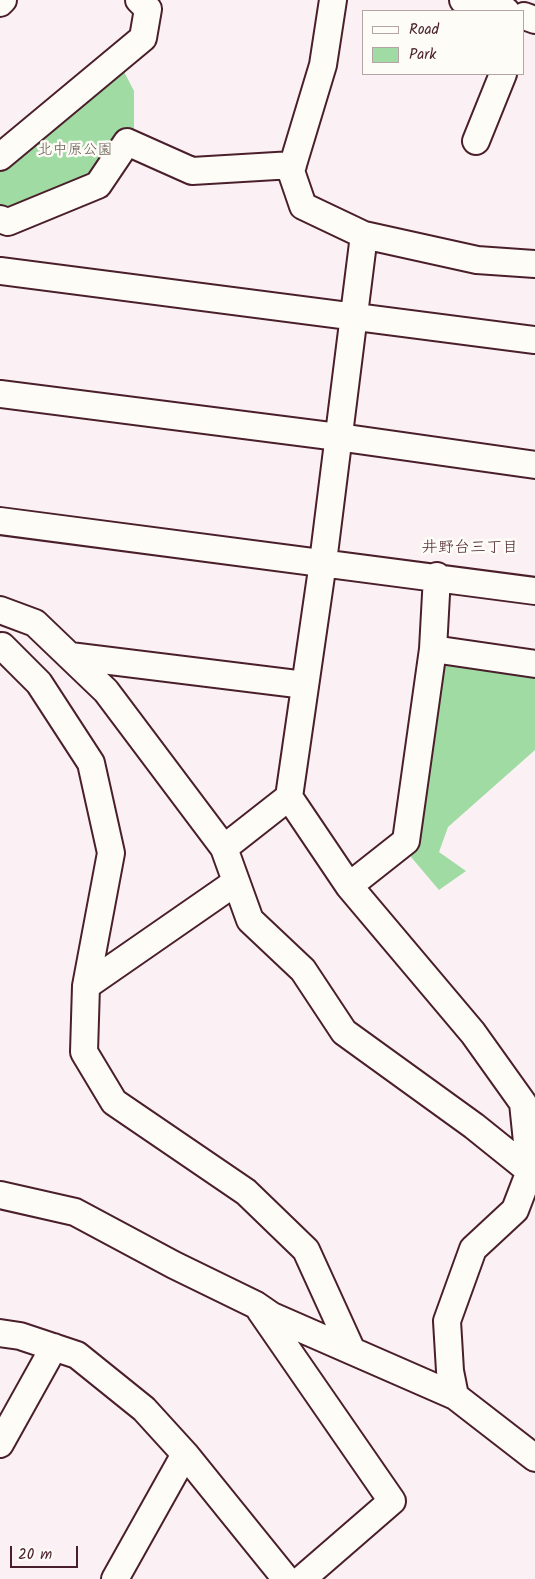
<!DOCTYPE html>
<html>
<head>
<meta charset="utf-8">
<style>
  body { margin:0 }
  #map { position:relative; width:535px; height:1579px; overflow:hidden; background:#fbf1f4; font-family:Kalam,sans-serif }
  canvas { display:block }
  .legend { position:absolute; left:362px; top:10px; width:162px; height:65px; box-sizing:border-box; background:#fdfcf7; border:1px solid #b5a4a5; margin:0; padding:6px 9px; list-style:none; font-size:15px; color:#4a1f2b }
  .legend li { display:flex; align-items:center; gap:10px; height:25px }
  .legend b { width:25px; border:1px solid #b5a4a5 }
  .scale { position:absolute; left:10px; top:1546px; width:68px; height:22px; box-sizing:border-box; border:2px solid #4a1f2b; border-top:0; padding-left:6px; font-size:15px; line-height:18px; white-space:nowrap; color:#4a1f2b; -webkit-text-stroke:4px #fdfcf7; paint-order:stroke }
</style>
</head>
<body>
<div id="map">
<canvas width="535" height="1579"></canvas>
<ul class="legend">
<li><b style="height:6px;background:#fdfcf7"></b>Road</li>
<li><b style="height:14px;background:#9fdba2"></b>Park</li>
</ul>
<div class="scale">20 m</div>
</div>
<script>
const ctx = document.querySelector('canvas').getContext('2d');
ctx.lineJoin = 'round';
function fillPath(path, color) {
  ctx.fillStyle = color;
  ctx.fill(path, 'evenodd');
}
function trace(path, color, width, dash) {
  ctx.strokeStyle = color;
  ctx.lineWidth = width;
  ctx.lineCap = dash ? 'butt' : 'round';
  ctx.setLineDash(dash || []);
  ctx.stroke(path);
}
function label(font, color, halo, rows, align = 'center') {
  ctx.font = font + ' Kalam,"Klee One",sans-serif';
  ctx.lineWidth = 5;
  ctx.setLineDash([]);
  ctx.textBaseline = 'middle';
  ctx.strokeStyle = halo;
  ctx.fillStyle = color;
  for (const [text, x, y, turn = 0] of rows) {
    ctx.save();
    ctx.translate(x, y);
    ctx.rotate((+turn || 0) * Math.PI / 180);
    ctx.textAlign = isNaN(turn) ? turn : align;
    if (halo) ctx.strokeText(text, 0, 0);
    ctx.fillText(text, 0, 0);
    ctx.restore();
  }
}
fillPath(new Path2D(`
  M120,64L134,91V129L106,182L0,218V159Z
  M441,660L535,677V750L448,827L439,852L466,871L439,890L411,857L418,823Z`), '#9fdba2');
const minor = new Path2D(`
  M333,0L323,65L291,171L303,206L364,235L323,562L289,797L349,886L473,1033L523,1103L530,1171L535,1175
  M463,0L506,11
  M0,3L3,0
  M524,16L535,20
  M476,141L503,74
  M0,157L143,38L148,9L139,0
  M0,219L8,222L98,185L127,142L192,171L293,165
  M364,235L477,260L535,264
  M0,271L535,340
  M0,394L338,437L535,465
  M0,521L535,591
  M0,610L35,623L106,691L224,848L250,920L303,970L344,1032L474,1126L530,1171L515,1210L473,1249L447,1321L450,1371L455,1396
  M2,646L39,683L91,763L111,853L86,986
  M433,649L535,664
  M70,656L305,685
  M224,848L289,797
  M236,882L86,986L84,1052L114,1102L246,1192L306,1250L352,1351
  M349,886L406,841L433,649L437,576
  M0,1195L75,1212L174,1265L256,1305L272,1316L455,1396L535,1458
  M260,1310L392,1501L302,1579
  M0,1333L20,1336L77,1355L144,1409L185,1454L286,1579
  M0,1444L54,1347
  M115,1579L185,1454`);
trace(minor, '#4a1f2b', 30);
trace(minor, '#fdfcf7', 26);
label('15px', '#64574f', '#fdfcf7', [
  ["北中原公園",75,151]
]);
label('16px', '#4a1f2b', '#fdfcf7', [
  ["井野台三丁目",470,549]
]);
</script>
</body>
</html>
